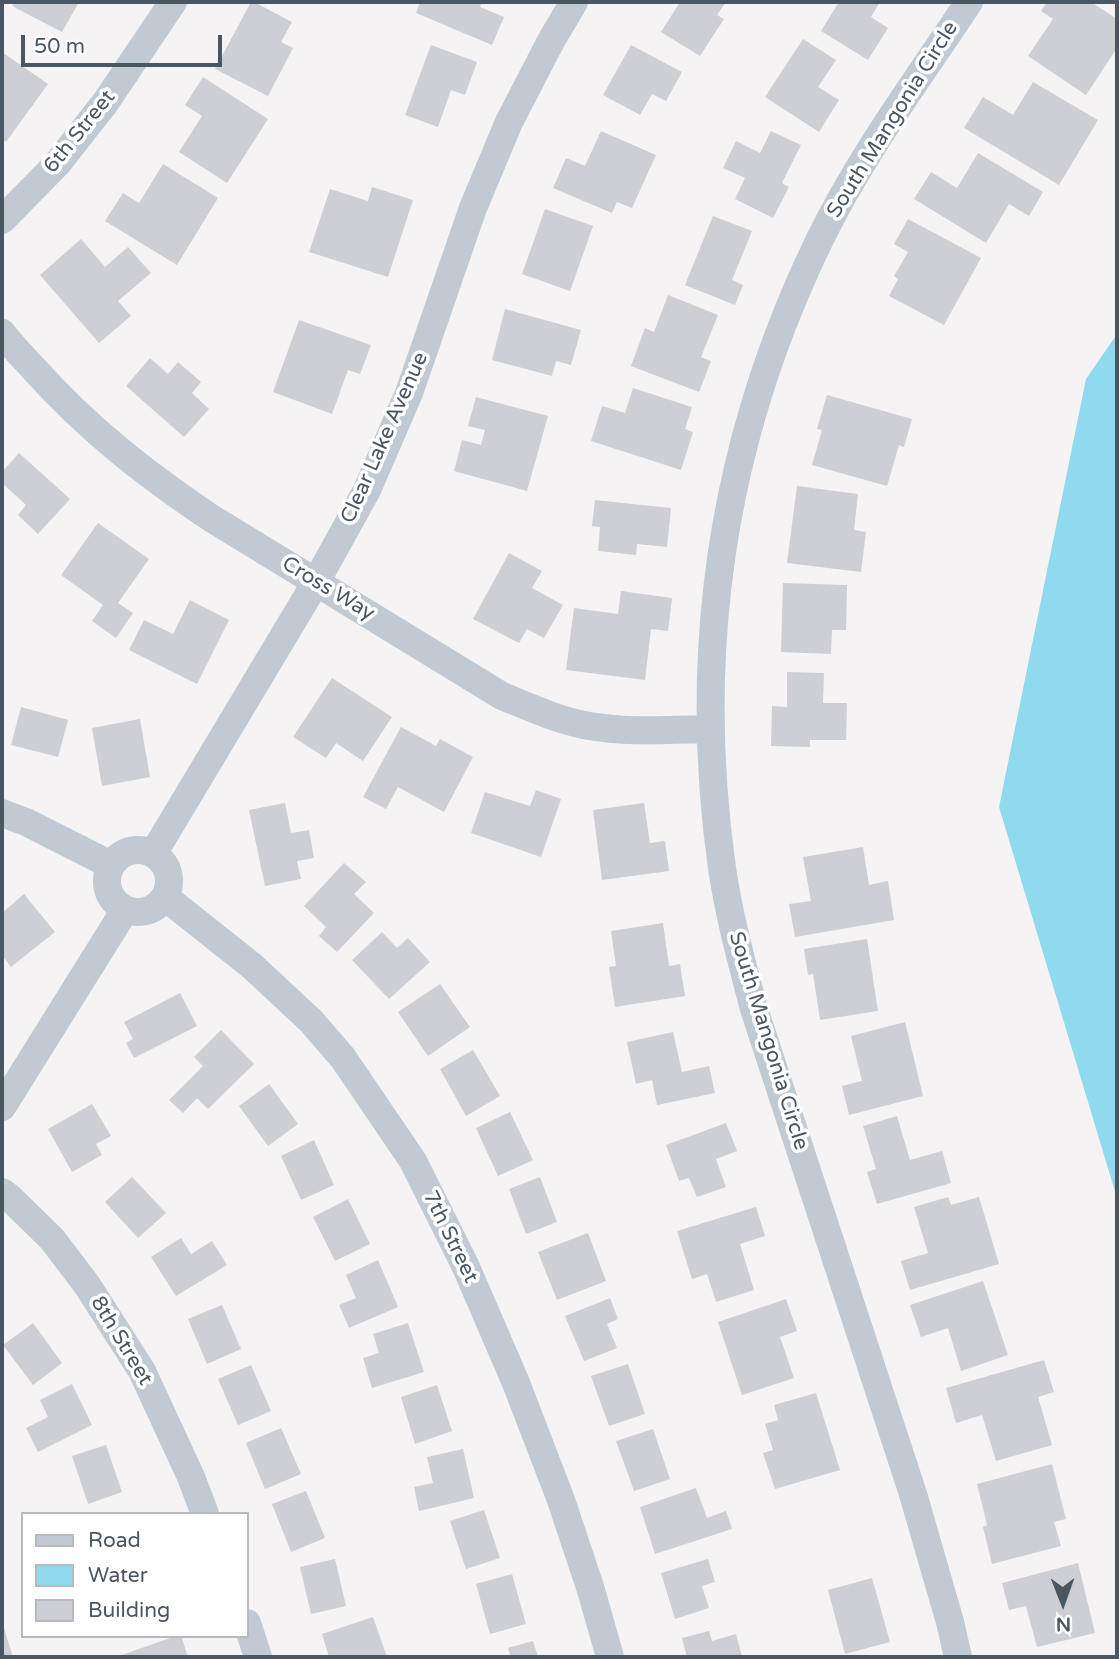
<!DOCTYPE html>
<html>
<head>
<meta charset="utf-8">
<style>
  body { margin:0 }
  #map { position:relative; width:1119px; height:1659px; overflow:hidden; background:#f5f3f3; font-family:"Varela Round",sans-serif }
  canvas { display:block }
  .frame { position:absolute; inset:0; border:4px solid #4a5661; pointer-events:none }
  .legend { position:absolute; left:21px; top:1512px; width:228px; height:126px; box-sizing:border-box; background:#fff; border:2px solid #b7bbc0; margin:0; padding:9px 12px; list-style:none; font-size:21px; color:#4a5661 }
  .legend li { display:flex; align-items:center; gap:14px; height:35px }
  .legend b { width:35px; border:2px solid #b7bbc0 }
  .north { position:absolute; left:1028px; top:1568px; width:70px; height:70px; -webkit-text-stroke:5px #fff; paint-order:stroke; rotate:179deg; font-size:19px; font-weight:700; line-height:28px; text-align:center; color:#4a5661 }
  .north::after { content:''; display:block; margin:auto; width:24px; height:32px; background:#4a5661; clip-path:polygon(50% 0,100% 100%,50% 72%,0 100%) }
  .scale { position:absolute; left:21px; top:35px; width:201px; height:32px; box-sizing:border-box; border:4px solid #4a5661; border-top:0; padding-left:9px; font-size:21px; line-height:24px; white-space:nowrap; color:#4a5661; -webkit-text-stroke:5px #fff; paint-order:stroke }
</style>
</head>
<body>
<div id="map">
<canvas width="1119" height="1659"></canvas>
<div class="frame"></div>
<ul class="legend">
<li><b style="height:9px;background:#c1cad2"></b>Road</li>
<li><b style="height:19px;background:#90daee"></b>Water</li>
<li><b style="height:19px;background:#cdcfd5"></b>Building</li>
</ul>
<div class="north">N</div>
<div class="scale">50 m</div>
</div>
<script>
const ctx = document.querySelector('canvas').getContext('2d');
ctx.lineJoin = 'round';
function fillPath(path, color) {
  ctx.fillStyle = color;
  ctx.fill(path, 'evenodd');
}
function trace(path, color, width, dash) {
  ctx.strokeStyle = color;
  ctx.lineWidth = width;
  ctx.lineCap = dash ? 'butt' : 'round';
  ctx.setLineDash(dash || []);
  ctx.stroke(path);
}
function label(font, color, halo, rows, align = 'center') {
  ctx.font = font + ' "Varela Round",sans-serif';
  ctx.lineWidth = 7;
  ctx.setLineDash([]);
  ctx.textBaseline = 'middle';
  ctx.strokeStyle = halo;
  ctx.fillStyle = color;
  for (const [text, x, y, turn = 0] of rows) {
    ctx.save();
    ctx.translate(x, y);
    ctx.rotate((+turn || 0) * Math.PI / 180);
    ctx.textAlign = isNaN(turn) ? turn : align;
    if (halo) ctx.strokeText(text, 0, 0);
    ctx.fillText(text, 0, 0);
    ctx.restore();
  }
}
fillPath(new Path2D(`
  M1117,334V1198L999,807L1086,379Z`), '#90daee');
fillPath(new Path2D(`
  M15,2H79L62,32L12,6Z
  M251,2H254L292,22L281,42L293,48L268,96L215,69Z
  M420,2H482L480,7L504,17L492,45L416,13Z
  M680,2H726L717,15L724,19L700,56L661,32Z
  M839,2H880L871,17L888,28L868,60L821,31Z
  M1047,2H1091L1117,19V48L1086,95L1028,56L1053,19L1041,11Z
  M803,39L836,60L818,87L839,100L819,132L765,97Z
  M431,45L477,62L465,95L451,90L438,127L405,115Z
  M631,45L682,72L666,101L652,94L640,115L603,95Z
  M2,52L48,84L6,142L2,139Z
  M203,77L268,119L227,183L179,152L202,116L185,105Z
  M1033,82L1098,120L1059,185L964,128L983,97L1013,115Z
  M601,131L656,155L632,208L617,202L612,213L553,188L566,158L585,166Z
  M771,131L801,145L782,183L789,187L773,218L735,199L745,178L723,168L736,141L760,153Z
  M978,153L1043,192L1029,216L1009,204L986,243L914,199L931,172L957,188Z
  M163,164L218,198L177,265L105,221L123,193L139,203Z
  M372,187L413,200L388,277L309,252L330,189L368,201Z
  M545,209L593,226L570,291L522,274Z
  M713,216L752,231L732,280L743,285L735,305L685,285Z
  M908,219L981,258L944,325L889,296L898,279L894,276L908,252L894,244Z
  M81,239L105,267L128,247L151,273L118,301L131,316L99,343L40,275Z
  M668,295L718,315L701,357L711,361L699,392L631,366L645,328L654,332Z
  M505,309L581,330L571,365L556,361L552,376L492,360Z
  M299,320L371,345L360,374L348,370L332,414L273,392Z
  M150,358L168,374L178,362L201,382L192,393L209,409L184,437L126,386Z
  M633,388L692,407L685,429L693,432L681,470L591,441L602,406L625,413Z
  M827,395L912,419L904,447L899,445L887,486L812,465L822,430L817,429Z
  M476,397L548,416L527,491L454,471L462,440L481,445L485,430L468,426Z
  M19,453L70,499L38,534L18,515L26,505L2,483V472Z
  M797,486L858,494L854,530L866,532L861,572L787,563Z
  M595,500L671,508L667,547L637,544L636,555L598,551L600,527L592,526Z
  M98,523L149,559L118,603L133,613L116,638L92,621L103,605L61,575Z
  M509,553L542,571L532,588L563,605L544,638L527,629L519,643L473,619Z
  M783,583L847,585L846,630H832L831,654L781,652Z
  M621,591L672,598L668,631L651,629L645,680L566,670L574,608L618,614Z
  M190,600L229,620L197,684L129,650L144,620L173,634Z
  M787,672L824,673L823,703H847L846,740H810V747L771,746L772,706L787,707Z
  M332,678L392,717L363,761L336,743L326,758L293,737Z
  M21,707L68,720L58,757L11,745Z
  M140,719L150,777L102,786L92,728Z
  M401,727L436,746L440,739L473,757L444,812L398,787L386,809L363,797Z
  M536,790L561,799L541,857L471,833L485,792L530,806Z
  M285,803L291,833L309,830L314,858L297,861L301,879L265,886L249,810Z
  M644,803L650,843L665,841L669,871L602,880L593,810Z
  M863,847L869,885L888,881L894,920L795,937L789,904L811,901L803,857Z
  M344,863L366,882L354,894L374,913L337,952L319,936L326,927L304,906Z
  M24,894L55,932L11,967L2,955V913Z
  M663,923L669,966L680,964L685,996L615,1007L609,967L616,966L611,931Z
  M382,932L397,948L408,938L430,962L389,999L352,960Z
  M867,939L878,1011L820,1020L813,974L808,975L804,949Z
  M440,984L470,1027L428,1056L398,1012Z
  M180,993L197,1026L134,1058L126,1043L133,1039L124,1022Z
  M905,1022L923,1096L849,1115L842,1086L862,1081L851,1036Z
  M221,1030L254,1064L208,1109L197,1098L183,1113L169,1100L203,1066L194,1057Z
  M673,1032L682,1072L709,1066L715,1093L657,1105L652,1080L636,1084L627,1042Z
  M473,1050L500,1096L466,1116L440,1069Z
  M269,1084L298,1124L268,1146L239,1106Z
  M92,1104L111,1136L96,1144L102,1155L72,1172L48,1129Z
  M510,1112L533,1160L498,1176L476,1128Z
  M897,1116L910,1160L942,1151L951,1183L877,1204L867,1172L876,1169L863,1126Z
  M726,1123L737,1151L716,1159L726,1187L697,1197L689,1178L679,1181L666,1145Z
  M314,1140L334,1185L301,1200L281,1156Z
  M132,1177L166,1213L138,1238L105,1202Z
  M540,1177L557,1222L526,1234L509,1189Z
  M948,1197L951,1205L979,1197L999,1264L910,1290L901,1261L928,1253L914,1207Z
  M348,1199L370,1244L335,1261L313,1217Z
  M756,1207L765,1236L740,1244L754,1290L716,1302L707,1274L692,1279L677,1231Z
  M588,1233L606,1281L557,1300L538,1252Z
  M181,1238L191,1254L212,1241L227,1265L176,1296L151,1257Z
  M378,1260L398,1307L349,1328L339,1305L356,1298L346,1275Z
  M983,1281L1008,1355L961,1371L948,1328L921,1337L910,1305Z
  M610,1298L618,1319L607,1324L617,1348L584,1361L565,1316Z
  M786,1299L797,1331L780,1337L794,1378L742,1395L718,1322Z
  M222,1305L241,1349L207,1364L188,1319Z
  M33,1323L62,1363L33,1385L3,1345Z
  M408,1323L424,1372L372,1388L363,1358L379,1353L373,1334Z
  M1044,1360L1054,1392L1038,1397L1052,1445L996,1461L982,1415L956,1423L946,1388Z
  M628,1364L645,1414L609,1426L591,1376Z
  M251,1365L271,1411L238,1425L218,1379Z
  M72,1384L92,1425L38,1452L26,1428L48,1417L40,1400Z
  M437,1385L452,1431L415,1444L401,1397Z
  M816,1393L840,1470L775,1489L763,1453L773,1450L765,1424L778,1420L774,1405Z
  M281,1428L301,1474L265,1489L246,1443Z
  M653,1429L670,1479L634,1491L616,1441Z
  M106,1445L122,1492L88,1504L72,1456Z
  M463,1449L474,1498L419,1511L414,1487L433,1483L427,1457Z
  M1052,1464L1066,1519L1054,1522L1061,1546L992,1564L983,1527L987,1525L977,1484Z
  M696,1488L707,1518L726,1511L732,1529L655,1554L640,1507Z
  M306,1491L325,1538L291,1552L272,1504Z
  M484,1510L500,1558L466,1569L450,1521Z
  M335,1559L346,1606L311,1614L300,1567Z
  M708,1559L715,1582L702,1586L709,1608L675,1619L661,1573Z
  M1078,1563L1095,1633L1037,1647L1026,1606L1009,1610L1002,1583Z
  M512,1574L526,1624L490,1634L476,1584Z
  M872,1578L890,1642L845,1654L828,1590Z
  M373,1617L387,1657H329L322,1634Z
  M2,1622L13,1657H2Z
  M709,1631L712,1641L736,1634L742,1657H687L682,1638Z
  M176,1636H181L188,1657H123L122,1655Z
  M533,1641L538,1657H511L508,1648Z`), '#cdcfd5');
trace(new Path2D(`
  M2,220L57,164L105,103L173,2
  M2,333C12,346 23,357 34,369C88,429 144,473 211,518L502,696C529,707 555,719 584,725C625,733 668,730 710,729
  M2,813L26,822L111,865
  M107 881a31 31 0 1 1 62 0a31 31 0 1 1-62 0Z
  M153,854L316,582L367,490L409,393L473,208L509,122L552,39L574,2
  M165,897L252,966L311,1021L343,1058L413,1161L466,1267L516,1383L561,1500L591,1590L610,1657
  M2,1107L125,910
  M2,1192L10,1198L52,1239L87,1285L142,1371L191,1477L205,1514
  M247,1623L258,1657
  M958,1657L950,1622L913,1494L754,1009C742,963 729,916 722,868C691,648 723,438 820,239C861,155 918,79 969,2`), '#c1cad2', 28);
label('21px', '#4a5661', '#fff', [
  ["South Mangonia Circle",893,120,-58],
  ["6th Street",80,132,-51],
  ["Clear Lake Avenue",385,438,-66],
  ["Cross Way",328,589,31],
  ["South Mangonia Circle",768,1041,73],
  ["7th Street",450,1237,64],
  ["8th Street",121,1341,59]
]);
</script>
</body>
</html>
